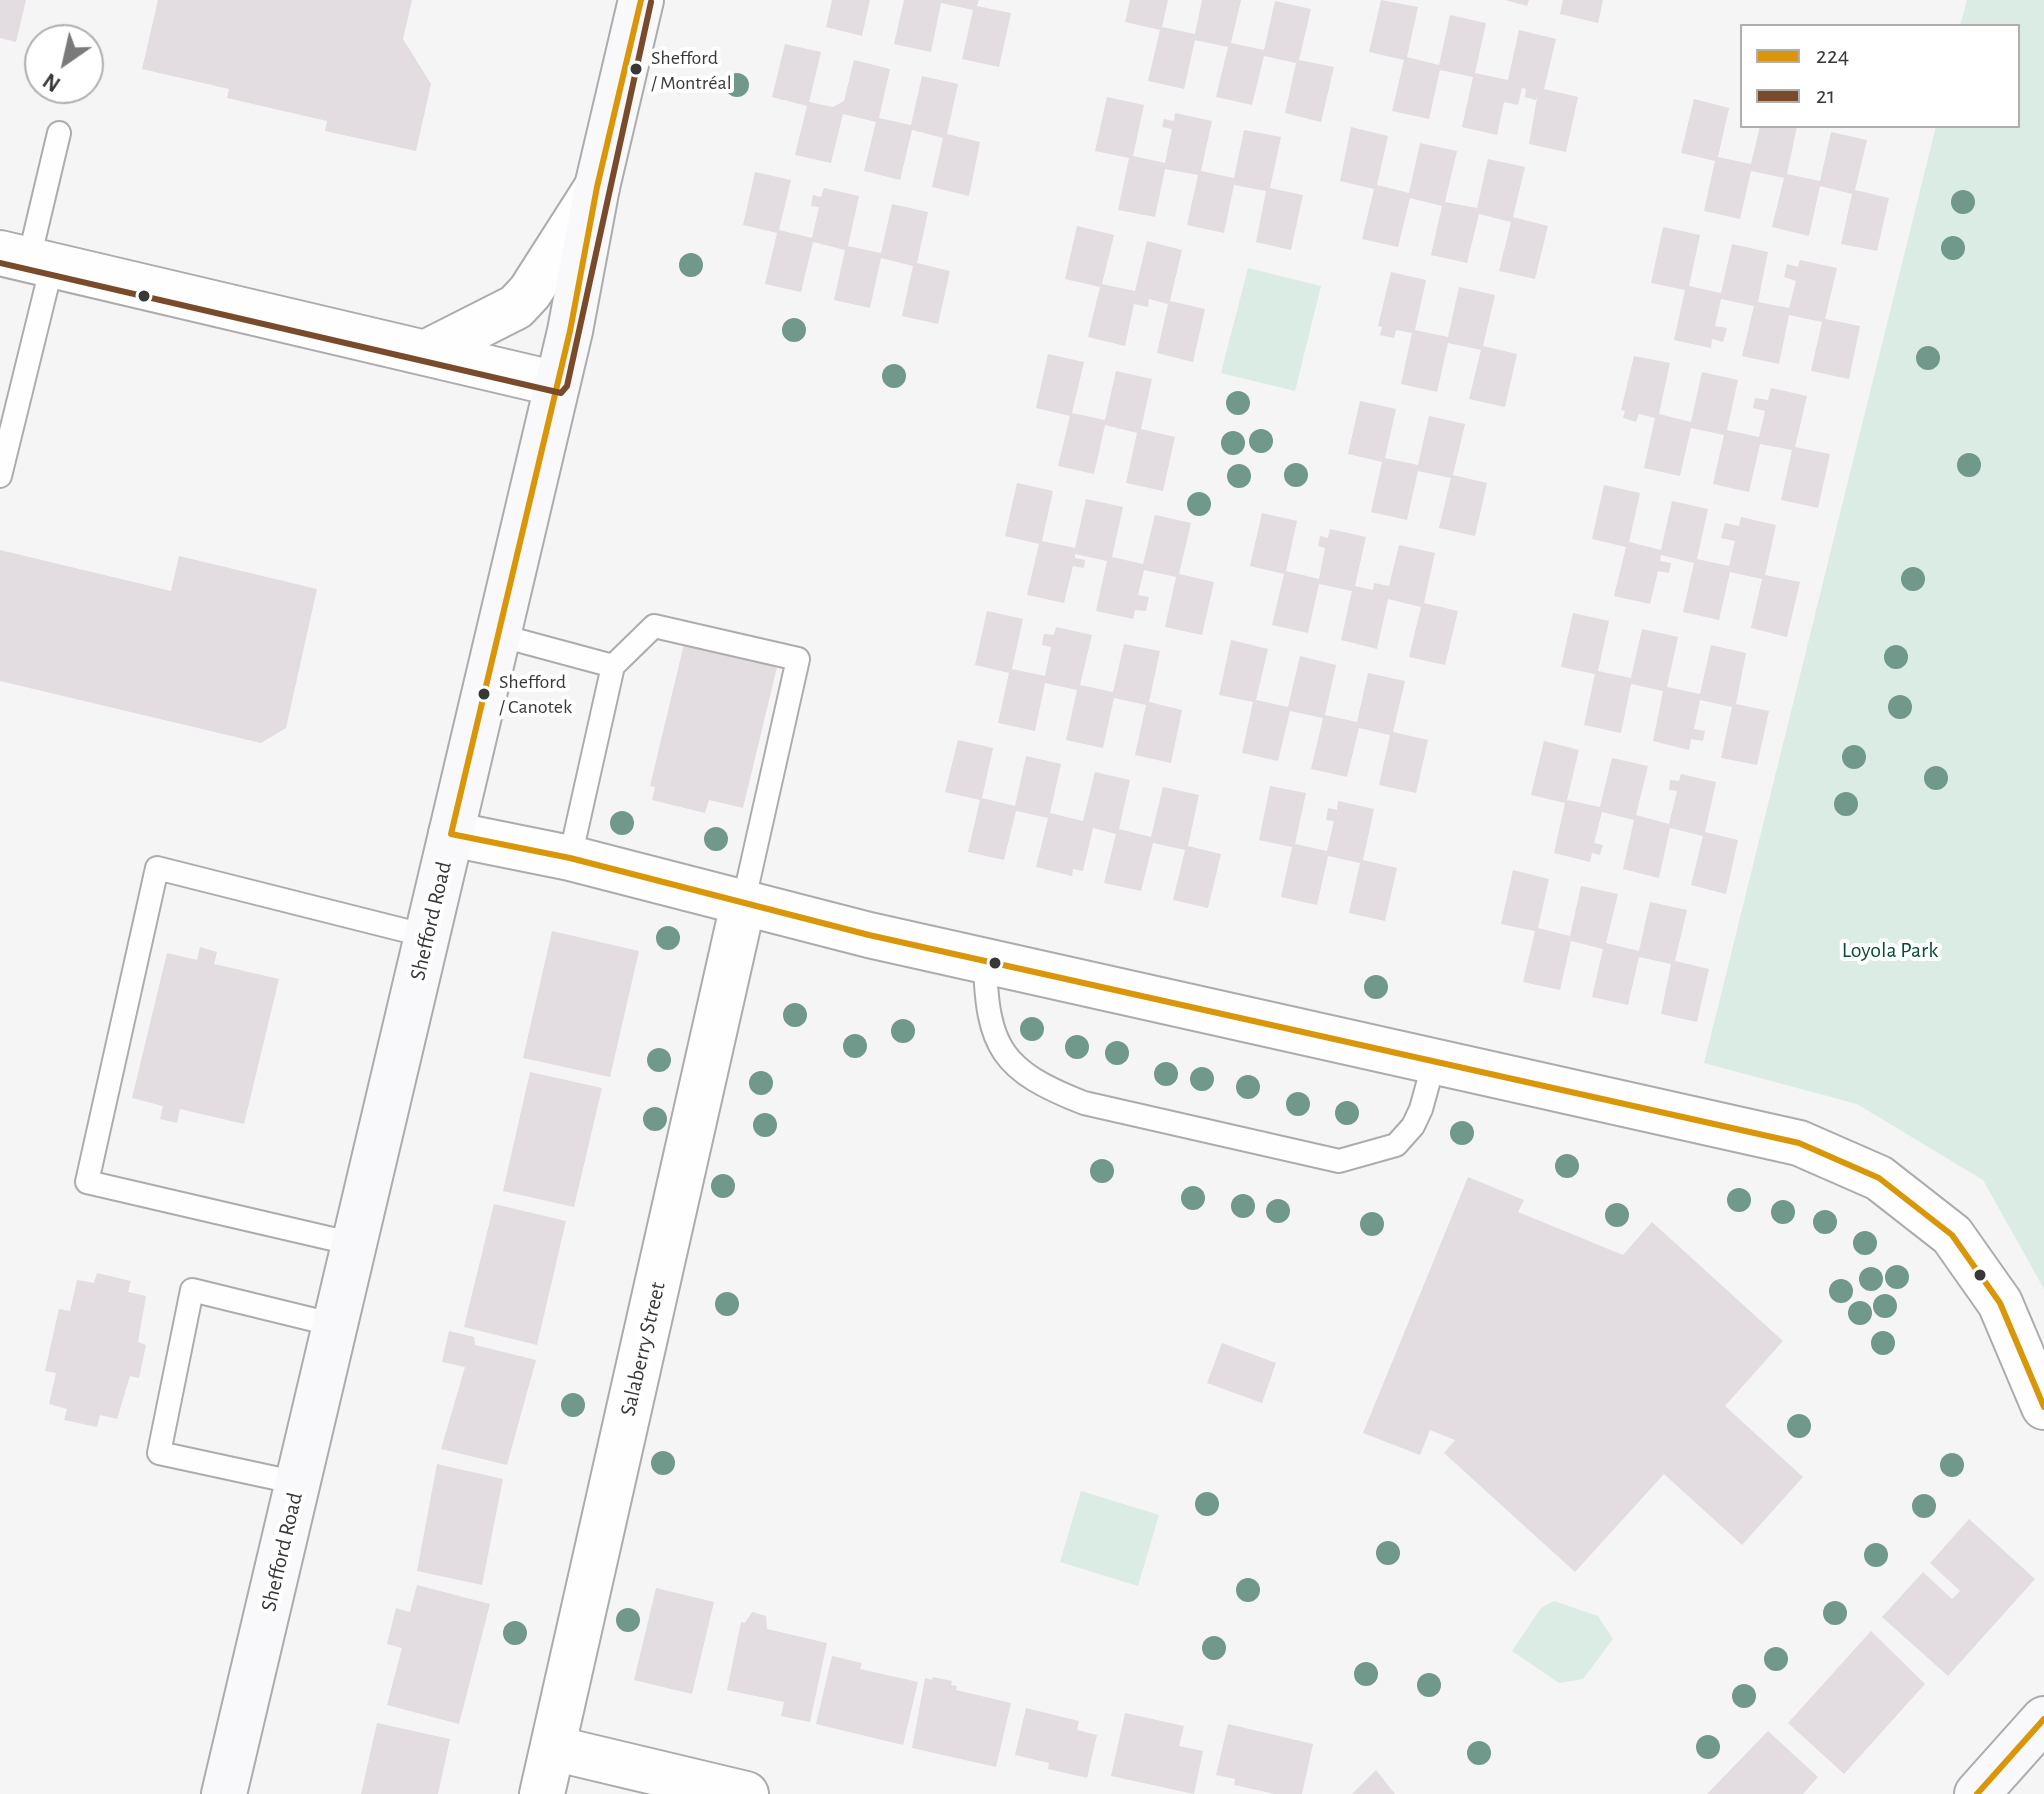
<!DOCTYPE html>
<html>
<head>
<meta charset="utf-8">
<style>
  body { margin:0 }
  #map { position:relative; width:2044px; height:1794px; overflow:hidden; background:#f5f5f6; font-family:"Alegreya Sans",sans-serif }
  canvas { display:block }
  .legend { position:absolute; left:1740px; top:24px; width:280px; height:104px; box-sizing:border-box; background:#fff; border:2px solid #afafb0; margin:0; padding:10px 14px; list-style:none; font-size:24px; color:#383839 }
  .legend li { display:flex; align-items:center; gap:16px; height:40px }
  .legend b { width:40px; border:2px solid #afafb0 }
  .north { position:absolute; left:24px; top:24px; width:80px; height:80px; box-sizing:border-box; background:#fff; border:2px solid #afafb0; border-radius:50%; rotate:214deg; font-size:22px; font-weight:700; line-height:32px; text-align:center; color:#383839 }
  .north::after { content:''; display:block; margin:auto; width:28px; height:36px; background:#7a7a7b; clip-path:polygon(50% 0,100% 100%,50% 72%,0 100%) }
</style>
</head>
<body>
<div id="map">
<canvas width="2044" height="1794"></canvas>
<ul class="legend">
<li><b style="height:10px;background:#da9609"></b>224</li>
<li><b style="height:10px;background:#7a4b2a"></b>21</li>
</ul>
<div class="north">N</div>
</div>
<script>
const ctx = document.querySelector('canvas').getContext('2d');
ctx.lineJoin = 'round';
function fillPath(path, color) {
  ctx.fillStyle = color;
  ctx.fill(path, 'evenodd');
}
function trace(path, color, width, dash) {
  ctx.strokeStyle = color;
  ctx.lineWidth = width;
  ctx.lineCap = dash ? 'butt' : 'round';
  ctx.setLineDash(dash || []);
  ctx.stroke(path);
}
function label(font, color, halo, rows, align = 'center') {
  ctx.font = font + ' "Alegreya Sans",sans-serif';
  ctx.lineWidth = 8;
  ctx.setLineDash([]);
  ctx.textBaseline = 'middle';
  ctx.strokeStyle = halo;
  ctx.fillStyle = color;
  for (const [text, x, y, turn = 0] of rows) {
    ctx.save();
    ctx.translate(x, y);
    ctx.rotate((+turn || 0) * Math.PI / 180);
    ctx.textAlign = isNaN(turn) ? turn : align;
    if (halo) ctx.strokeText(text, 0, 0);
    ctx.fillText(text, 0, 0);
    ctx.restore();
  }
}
fillPath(new Path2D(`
  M1967,0H2044V1289L1983,1180L1857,1104L1704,1063L1936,126H2018V26H1960Z
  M1248,268L1321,286L1295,391L1221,373Z
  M1081,1491L1159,1515L1138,1586L1060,1562Z
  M1554,1601L1598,1616L1613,1639L1583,1679L1559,1683L1512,1651L1541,1608Z`), '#daece3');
fillPath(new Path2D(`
  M0,0H26L16,42L0,38Z
  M158,0H412L403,39L431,84L416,151L325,131L327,121L227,98L229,89L142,69Z
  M832,0H870L862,36L826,27Z
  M904,0H979L977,6L1011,13L999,67L962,59L973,10L941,3L931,52L894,44Z
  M1130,0H1168L1162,27L1195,34L1202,0H1241L1231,43L1264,50L1275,1L1311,9L1299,60L1334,67L1321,122L1285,113L1296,63L1264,56L1252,105L1216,97L1228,47L1195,40L1184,89L1148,81L1160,30L1125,22Z
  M1381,0L1418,7L1407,57L1439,65L1450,15L1486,23L1475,73L1508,80L1519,30L1556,39L1544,89L1578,97L1566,152L1529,144L1538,92L1536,100L1525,97L1526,89L1522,88L1518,105L1504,102L1497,135L1462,127L1473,77L1440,70L1429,119L1392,111L1404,60L1369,52Z
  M1505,0H1529L1527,6Z
  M1563,0H1603L1598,23L1560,14Z
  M785,44L821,52L809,102L833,107L844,101L854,60L890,69L879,118L911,125L922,76L958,84L947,134L980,142L969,196L932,187L943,138L912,130L900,180L864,171L876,122L843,114L831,163L795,155L807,106L772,97Z
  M1107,97L1144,105L1133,156L1165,163L1172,129L1162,127L1164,119L1174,121L1175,113L1212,121L1201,171L1234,178L1244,130L1281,137L1270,188L1303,195L1291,250L1256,242L1266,191L1234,185L1224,233L1187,225L1198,175L1165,169L1155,217L1118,210L1129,158L1095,151Z
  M1694,99L1729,108L1718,157L1751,164L1760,126H1797L1787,174L1820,181L1831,132L1867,140L1855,190L1889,198L1877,251L1841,244L1852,194L1820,186L1809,236L1772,227L1784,178L1751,171L1740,219L1704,211L1715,161L1681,153Z
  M1351,127L1388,136L1377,185L1409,193L1420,143L1457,151L1445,202L1477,208L1488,159L1525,167L1513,217L1548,226L1535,279L1499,271L1511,222L1479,214L1467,263L1431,255L1442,206L1410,198L1398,247L1362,239L1374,189L1340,181Z
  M755,172L791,180L779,230L812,238L819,207L811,206L813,195L821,197L824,188L859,196L848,246L881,253L892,204L928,212L917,263L950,271L938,324L902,316L913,266L881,258L870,308L834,300L845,250L813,242L801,292L765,284L777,233L743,225Z
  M1077,226L1114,235L1102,284L1135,291L1147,241L1182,250L1170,301L1205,309L1193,362L1157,353L1168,304L1149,299L1148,307L1134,304L1125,346L1088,337L1100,287L1065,279Z
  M1663,227L1700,235L1689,286L1721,293L1732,244L1768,252L1758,302L1789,308L1796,281L1784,277L1787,264L1798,267L1800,260L1837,268L1825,319L1860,326L1849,379L1811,371L1822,322L1789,315L1779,364L1742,356L1754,306L1721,299L1715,326L1727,328L1723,342L1712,339L1711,348L1674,340L1685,290L1651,283Z
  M1391,272L1426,280L1415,330L1448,337L1459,287L1495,295L1483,346L1517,354L1505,407L1469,399L1481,350L1448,343L1437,392L1401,384L1412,333L1396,330L1394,338L1380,335L1382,327L1378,326Z
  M1048,354L1084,362L1072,413L1105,420L1116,371L1152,379L1141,429L1175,437L1163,491L1126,483L1137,433L1105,425L1094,474L1058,466L1070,416L1036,408Z
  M1634,356L1670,363L1659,414L1691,422L1702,372L1738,380L1727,430L1759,437L1765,411L1753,408L1755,398L1768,400L1771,388L1807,396L1795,447L1830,454L1818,508L1781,500L1792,450L1760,444L1749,492L1713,484L1724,435L1691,428L1680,476L1644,468L1655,418L1639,414L1636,422L1623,418L1625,411L1621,410Z
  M1360,401L1396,409L1385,458L1418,465L1429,416L1465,424L1453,475L1487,483L1475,536L1439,528L1451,478L1418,471L1407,520L1371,512L1382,462L1348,454Z
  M1017,483L1053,491L1042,541L1075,548L1086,499L1123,507L1112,557L1143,564L1155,515L1191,523L1179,574L1214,582L1202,635L1165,627L1176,577L1144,570L1138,595L1149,597L1146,611L1135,610L1133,619L1096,611L1107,561L1075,554V558L1085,560L1084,568L1073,566L1064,603L1027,595L1039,544L1005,536Z
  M1604,485L1640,493L1629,542L1661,550L1672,501L1708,509L1697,559L1729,566L1735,541L1721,538L1725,523L1739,526L1741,517L1776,525L1765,575L1800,582L1787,637L1751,628L1762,579L1730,572L1719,620L1683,612L1694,563L1661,555L1660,561L1671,563L1669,573L1658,571L1650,604L1614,596L1626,547L1592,539Z
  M1262,513L1297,521L1286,571L1319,579L1325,548L1318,546L1320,536L1328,538L1330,529L1366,537L1355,586L1373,590L1374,583L1389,586L1399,545L1435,553L1424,603L1458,611L1445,665L1409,657L1421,607L1388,599L1377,649L1341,640L1352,591L1319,584L1308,633L1272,625L1284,574L1250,566Z
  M0,550L171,591L179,556L317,589L286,728L261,743L0,681Z
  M987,611L1023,619L1012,669L1045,676L1051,647L1042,645L1044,634L1054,635L1056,627L1092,635L1080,685L1113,692L1124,644L1160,651L1149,702L1182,710L1171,763L1135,755L1146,705L1114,698L1103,748L1066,740L1077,690L1045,683L1035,731L998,723L1009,673L975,665Z
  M1573,613L1609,621L1598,671L1631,678L1642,629L1678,637L1667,687L1700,694L1711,645L1746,653L1736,704L1769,711L1757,765L1721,758L1732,707L1700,700L1694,729L1705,731L1703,741L1691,739L1689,750L1653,741L1663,691L1631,684L1621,733L1584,725L1595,674L1561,667Z
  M685,640L778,663L743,808L709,800L705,813L652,800L655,787L650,786Z
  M1231,640L1268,649L1256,700L1288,707L1300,656L1336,665L1325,715L1357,722L1368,673L1405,681L1393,732L1428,740L1416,793L1379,785L1390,735L1359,728L1347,777L1311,769L1323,718L1290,711L1278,761L1242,753L1253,702L1219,695Z
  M958,740L993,748L982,798L1015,806L1026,756L1061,764L1050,813L1083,821L1095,772L1130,780L1119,829L1151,837L1163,787L1199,795L1188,846L1221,854L1208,908L1173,900L1185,850L1153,843L1141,891L1104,883L1116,834L1093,828L1083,871L1073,869L1072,876L1036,867L1048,818L1016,811L1004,860L968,852L980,800L945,792Z
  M1544,741L1579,750L1567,800L1600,807L1612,758L1648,766L1636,815L1669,824L1677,791L1669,790L1670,780L1679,781L1681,774L1716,782L1705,832L1738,840L1726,894L1691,885L1703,836L1670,828L1659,878L1623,869L1634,820L1602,812L1594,843L1603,845L1600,855L1592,853L1590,862L1554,853L1565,803L1531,795Z
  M1270,786L1306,793L1295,844L1327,851L1334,821L1326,820L1328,808L1337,810L1338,801L1374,809L1363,860L1397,868L1385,921L1349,913L1360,863L1328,856L1317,905L1281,897L1292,847L1259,840Z
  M1513,870L1549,879L1538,928L1570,936L1581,886L1618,894L1606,943L1639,951L1650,902L1687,910L1675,961L1709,969L1697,1022L1661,1014L1671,964L1639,957L1628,1005L1592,997L1603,949L1571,941L1560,990L1523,982L1535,931L1501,924Z
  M552,931L639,951L610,1077L523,1058Z
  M200,947L217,952L214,964L279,979L244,1124L180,1109L177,1123L160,1119L163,1106L132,1098L167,953L197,960Z
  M530,1072L602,1088L574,1207L503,1191Z
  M1468,1177L1524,1200L1518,1212L1623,1255L1652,1222L1783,1341L1725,1406L1803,1477L1742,1545L1664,1474L1575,1572L1444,1453L1455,1440L1430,1430L1420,1455L1363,1433Z
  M494,1204L566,1221L537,1345L464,1327Z
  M97,1273L131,1281L128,1292L146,1296L138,1342L146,1345L139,1378L130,1376L117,1419L100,1415L97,1427L64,1420L67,1409L49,1404L56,1373L45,1371L59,1309L70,1311L77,1280L94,1283Z
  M449,1331L474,1337L475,1345L536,1360L507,1465L441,1449L465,1367L442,1362Z
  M1222,1343L1276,1363L1262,1403L1207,1383Z
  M437,1464L503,1479L482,1585L417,1571Z
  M1969,1519L2035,1579L1948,1676L1882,1617L1923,1572L1952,1599L1960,1591L1930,1563Z
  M417,1585L490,1604L459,1724L387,1705L402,1648L387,1644L396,1608L410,1612Z
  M656,1588L714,1602L692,1694L634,1680Z
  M752,1612L766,1616L767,1629L827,1643L810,1722L781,1716L784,1702L727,1690L741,1622L745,1623Z
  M1871,1631L1925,1684L1844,1774L1788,1723Z
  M832,1656L862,1663L860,1669L918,1682L903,1745L816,1724Z
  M933,1677L952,1681L951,1685L957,1686L956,1690L1011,1703L996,1767L912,1748L925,1678L932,1680Z
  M1026,1708L1079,1721L1077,1730L1097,1735L1087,1778L1048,1769L1049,1763L1015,1755Z
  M1125,1713L1184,1726L1179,1746L1203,1751L1194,1794L1111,1776Z
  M377,1723L450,1739L438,1794H361Z
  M1228,1724L1313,1744L1302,1794H1275L1234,1785L1235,1779L1216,1775Z
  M1768,1731L1818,1777L1803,1794H1707Z
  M1376,1770L1395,1794H1352Z`), '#e3dce0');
const lane = new Path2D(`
  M29,259L59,133
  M0,476L52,265
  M498,635L613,666L570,858
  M613,666L654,626L798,659L743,904
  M985,961C987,1048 1002,1071 1084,1103L1339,1161L1396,1145L1413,1126L1421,1109L1434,1062
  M354,1244L87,1182L157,868L427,936
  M298,1483L159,1453L192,1290L335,1325`);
const street = new Path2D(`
  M0,253L557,384
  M429,351L516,307L530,292L597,187
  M451,834L570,858L869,935L1799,1143L1879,1178L1952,1235L2000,1303L2044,1407
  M553,1748L746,1794
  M542,1794L743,904`);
const secondary = new Path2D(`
  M224,1794L570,331L597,187L641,0
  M1977,1794L2044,1719`);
trace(lane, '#acacac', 26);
trace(street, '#acacac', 48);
trace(secondary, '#acacac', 48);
trace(lane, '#fefefe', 22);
trace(street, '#fefefe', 44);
trace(secondary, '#f9f9fb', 44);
trace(new Path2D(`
  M451,834L570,858L869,935L1799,1143L1879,1178L1952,1235L2000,1303L2044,1407
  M451,834L570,331L597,187L641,0
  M1977,1794L2044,1719`), '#da9609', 6);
trace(new Path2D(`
  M0,263L561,393L567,386L651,2`), '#7a4b2a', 6);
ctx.fillStyle = '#70988b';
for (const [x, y] of [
  [737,85],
  [1963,202],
  [1953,248],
  [691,265],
  [794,330],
  [1928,358],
  [894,376],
  [1238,403],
  [1261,441],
  [1233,443],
  [1969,465],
  [1296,475],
  [1239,476],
  [1199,504],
  [1913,579],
  [1896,657],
  [1900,707],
  [1854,757],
  [1936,778],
  [1846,804],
  [622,823],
  [716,839],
  [668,938],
  [1376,987],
  [795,1015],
  [1032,1029],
  [903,1031],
  [855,1046],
  [1077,1047],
  [1117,1053],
  [659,1060],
  [1166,1074],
  [1202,1079],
  [761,1083],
  [1248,1087],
  [1298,1104],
  [1347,1113],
  [655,1119],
  [765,1125],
  [1462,1133],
  [1567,1166],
  [1102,1171],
  [723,1186],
  [1193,1198],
  [1739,1200],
  [1243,1206],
  [1278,1211],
  [1783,1212],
  [1617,1215],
  [1825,1222],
  [1372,1224],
  [1865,1243],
  [1897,1277],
  [1871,1279],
  [1841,1291],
  [727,1304],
  [1885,1306],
  [1860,1313],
  [1883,1343],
  [573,1405],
  [1799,1426],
  [663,1463],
  [1952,1465],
  [1207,1504],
  [1924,1506],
  [1388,1553],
  [1876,1555],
  [1248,1590],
  [1835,1613],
  [628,1620],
  [515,1633],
  [1214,1648],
  [1776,1659],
  [1366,1674],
  [1429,1685],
  [1744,1696],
  [1708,1747],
  [1479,1753]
]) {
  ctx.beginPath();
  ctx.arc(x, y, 12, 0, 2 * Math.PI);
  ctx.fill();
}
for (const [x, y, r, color] of [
  [636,69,7,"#383839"],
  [144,296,7,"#383839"],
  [484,694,7,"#383839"],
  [995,963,7,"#383839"],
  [1980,1275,7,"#383839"]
]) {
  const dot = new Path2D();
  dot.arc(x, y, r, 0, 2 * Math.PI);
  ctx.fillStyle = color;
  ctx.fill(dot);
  trace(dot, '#fff', 3);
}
label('20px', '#383839', '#fff', [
  ["Shefford",651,58],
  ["/ Montréal",651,83],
  ["Shefford",499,682],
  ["/ Canotek",499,707]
], 'left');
label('22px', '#383839', '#fff', [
  ["Shefford Road",431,921,-77],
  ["Salaberry Street",643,1349,-77],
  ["Shefford Road",282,1552,-77]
]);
label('22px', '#044c33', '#fff', [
  ["Loyola Park",1890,950]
]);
</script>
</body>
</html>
